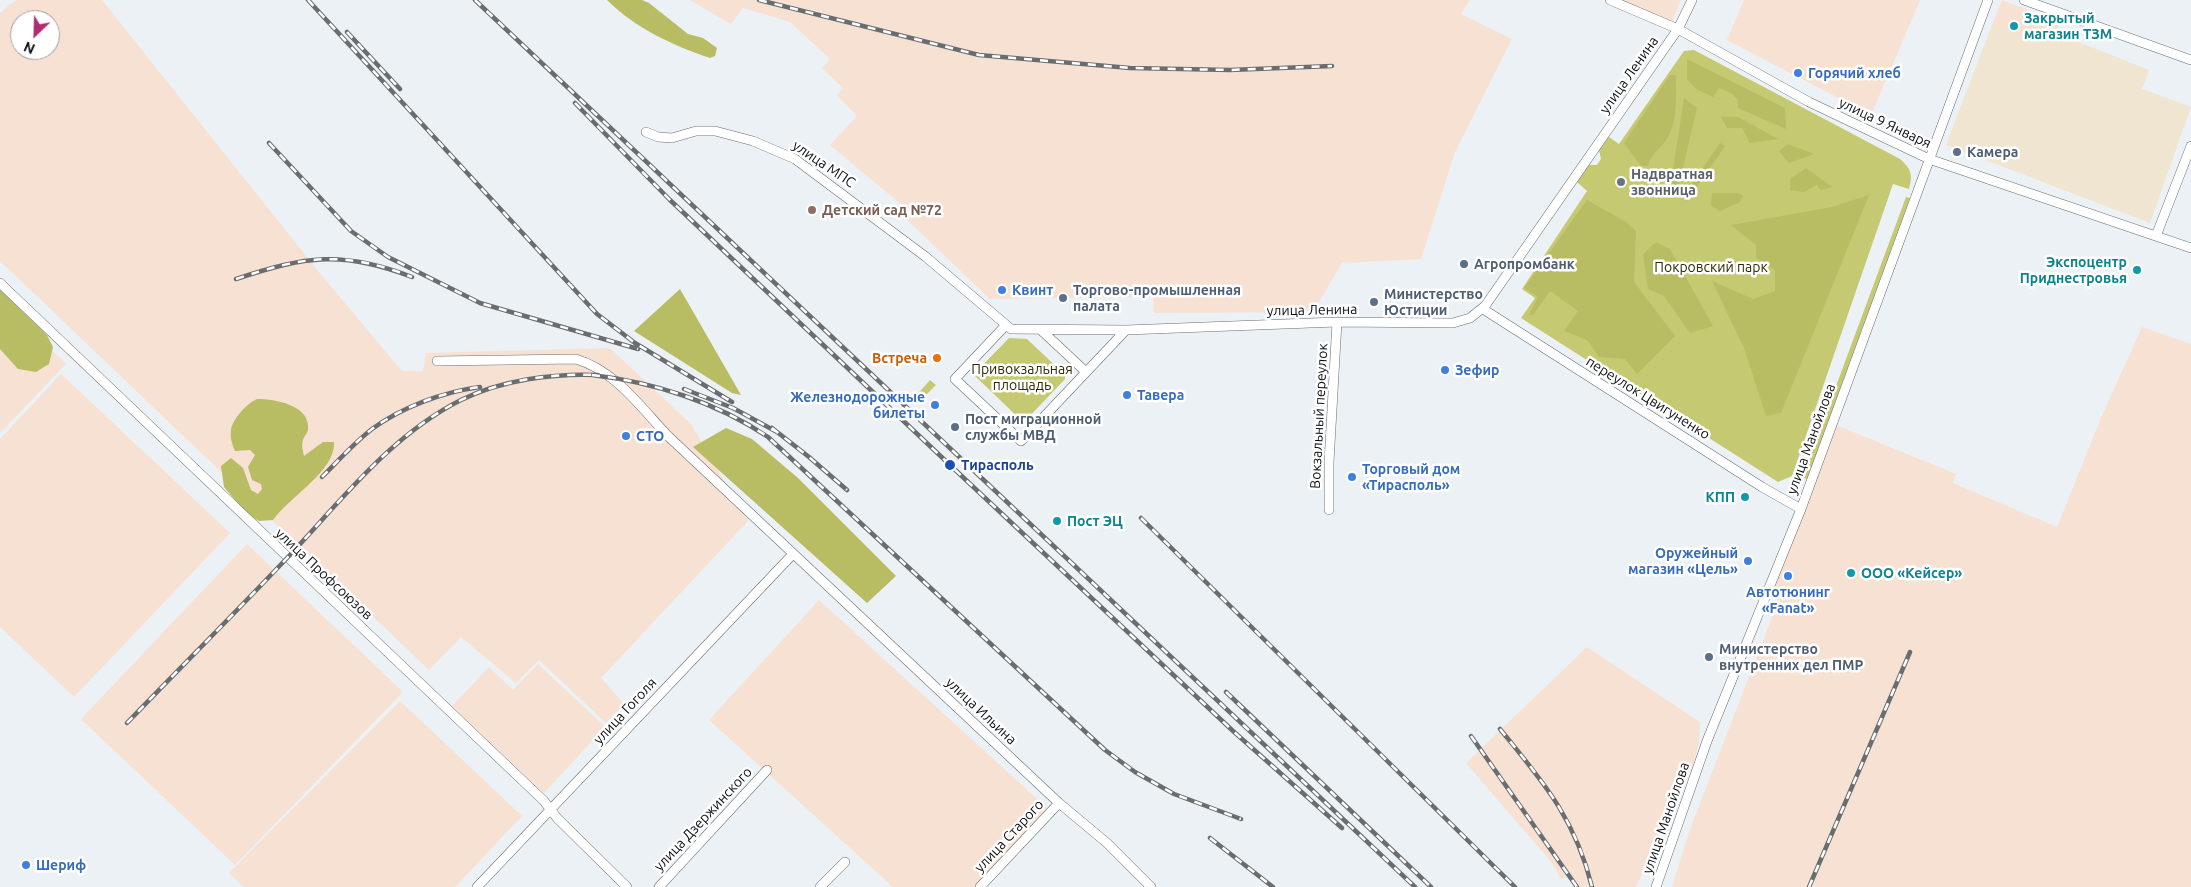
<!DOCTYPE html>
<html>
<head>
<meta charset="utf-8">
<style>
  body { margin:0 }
  #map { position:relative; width:2191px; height:887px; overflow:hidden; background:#ebf1f5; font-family:Ubuntu,sans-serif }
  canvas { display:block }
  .north { position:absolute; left:10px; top:10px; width:50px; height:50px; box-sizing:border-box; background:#fff; border:1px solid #9e9f9f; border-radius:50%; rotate:204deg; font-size:14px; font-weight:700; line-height:20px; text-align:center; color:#0c0e0f }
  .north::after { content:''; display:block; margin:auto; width:18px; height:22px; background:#b12c71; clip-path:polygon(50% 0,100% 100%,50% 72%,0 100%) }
</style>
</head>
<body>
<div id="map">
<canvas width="2191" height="887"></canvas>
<div class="north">N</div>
</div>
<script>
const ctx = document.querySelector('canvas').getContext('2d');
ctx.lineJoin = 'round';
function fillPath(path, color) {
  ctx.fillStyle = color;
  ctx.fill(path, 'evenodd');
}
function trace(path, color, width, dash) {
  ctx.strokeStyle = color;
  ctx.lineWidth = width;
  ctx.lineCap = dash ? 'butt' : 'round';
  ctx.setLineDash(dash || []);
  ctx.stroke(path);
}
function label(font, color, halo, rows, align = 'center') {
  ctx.font = font + ' Ubuntu,sans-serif';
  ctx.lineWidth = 5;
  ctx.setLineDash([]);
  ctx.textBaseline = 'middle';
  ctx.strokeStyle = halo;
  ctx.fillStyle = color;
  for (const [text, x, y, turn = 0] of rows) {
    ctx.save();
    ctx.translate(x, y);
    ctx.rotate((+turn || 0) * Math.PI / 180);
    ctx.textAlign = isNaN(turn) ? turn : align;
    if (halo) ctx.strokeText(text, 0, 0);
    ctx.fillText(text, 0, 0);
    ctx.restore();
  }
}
fillPath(new Path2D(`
  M2038,14L2060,22L2056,33L2149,70L2142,89L2191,107L2150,223L1946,145L1992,25L2028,38Z`), '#efe5d0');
fillPath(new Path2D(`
  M16,0H102L322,276L402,371H423L426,353L610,348L691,424L748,521L601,678L624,704L606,723L539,660L516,683L461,637L429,670L0,261V13ZM20,20H50V50H20Z
  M690,0H1470L1461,14L1512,39L1455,152L1421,259L1342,263L1313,312L1154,313L1153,297L990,299L903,216L908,210L830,145L857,116L837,95L843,88L822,68L830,59L790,22L743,8L731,24Z
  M1622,0H1681L1672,21Z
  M1744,0H1920L1871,115L1727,40Z
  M2002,0L2038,14L2028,39L1992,25Z
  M0,300L66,364L0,433Z
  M2142,327L2191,344V887H1672L1689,832L1777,604L1773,588L1836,425L1956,474L1953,483L2057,527L2101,418Z
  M61,374L230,533L74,697L0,627V439Z
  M247,544L403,692L235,865L81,719Z
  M819,600L1047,808L975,887H893L709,720Z
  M1587,647L1700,722L1699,743L1692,767L1636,887H1574L1567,876L1561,879L1552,863L1466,763Z
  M538,664L605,727L544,793L452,706L489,667L513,690Z
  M400,701L522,816L455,887H244L229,873Z`), '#f7e1d3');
fillPath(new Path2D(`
  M1694,50L1900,159C1911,169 1913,174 1909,189L1893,184L1792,476L1778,482L1521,318L1535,298L1522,289L1587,191L1577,182L1589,165H1597L1601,159L1599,150L1609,137L1619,144L1684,51Z
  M1906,197L1910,198L1807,479L1802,478Z
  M1009,338L1027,339L1065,375V379L1026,420H1021L975,376V373Z
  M930,380L936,385L919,402L914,398Z`), '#c5c971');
fillPath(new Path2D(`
  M607,0H642L649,3L688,34L703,38L717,48L715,56L710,58C672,45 635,28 607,0Z
  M1687,59L1785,108L1786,129L1738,108V100L1731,93L1719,88L1713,97L1696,89L1687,79Z
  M1670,75H1676C1676,94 1678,120 1668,137C1662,148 1651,153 1648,166H1641L1624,143Z
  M1684,98L1697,108L1678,189L1671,183Z
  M1721,117H1738L1778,139L1750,143L1742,128H1727Z
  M1720,143L1725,146L1687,201L1683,197Z
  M1788,144L1814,154L1789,163L1779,151Z
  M1806,168L1832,187L1821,190L1817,185L1804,192L1790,190V179Z
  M1712,193H1737L1743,195L1740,202L1720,211L1711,205Z
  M1869,195L1781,413L1766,416L1744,348L1712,281L1753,299L1775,291V270L1756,258V245L1731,225L1832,207Z
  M1587,200L1626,222L1636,231L1634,282L1675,336L1637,374L1625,359L1599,357L1587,340L1564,331L1578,311L1550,291L1534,314L1529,315L1538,297L1524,288Z
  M1656,242L1670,249L1713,326L1690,333L1664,296L1648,289L1643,254Z
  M680,289L741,395L732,393L634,331Z
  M0,290L47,335L53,347L49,364L36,372L18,369L0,349Z
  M257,399C275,399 311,405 308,430C307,434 304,436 303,440C301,445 303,451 304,456L323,442H334C336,471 289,497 273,520L259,521L248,515L224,487L221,466L231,458L243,468L251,490L258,494L262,489L261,484L252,480L248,467L255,455L250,450L235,451C232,444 230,438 231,430C232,420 247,403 257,399Z
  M726,428L752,439L798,478L896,576L867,603L693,447Z`), '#b8bc62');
const minor = new Path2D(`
  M1610,0L1678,29L1809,102L1929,159L2191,248
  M2024,0L2191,60
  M646,132L658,137L672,138L696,131H715L753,141L795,159L926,257L1011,329L1126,330L1337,322L1453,323L1470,318L1485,306L1678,29L1692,0
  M2156,236L2191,146
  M0,283L544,801L557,818L627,887
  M1483,309L1762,487L1801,509
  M1005,326L955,379L1021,441L1126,330
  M1041,330L1086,372
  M437,361L576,359C616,371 641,408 669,437L1059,803L1107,843L1151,887
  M1329,510V462L1337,322
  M477,887L793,554
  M659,887L767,770
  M820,887L845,862
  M980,887L1059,803
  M1656,887L1707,741L1801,509L1988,0`);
trace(minor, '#696d71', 10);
trace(minor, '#fff', 9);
const rail = new Path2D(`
  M308,0L597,314L635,343L732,402
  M475,0L1415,887
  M759,0L979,55L1130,68L1230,70L1332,66
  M347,32L400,89
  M575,103L670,200L950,465L1233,731L1342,828
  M269,143L351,231L388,257L480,303L638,349
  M236,279C305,256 343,250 412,277
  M592,375C653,382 716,402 768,437L1105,750L1135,772L1174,794L1241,819
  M684,389L733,408L777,432
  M772,428L809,457L847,490
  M322,477C338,461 354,443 372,429C402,407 443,392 480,387
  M1141,518L1515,887
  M1226,692L1431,887
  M127,723C180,668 235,613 288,557C341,501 391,435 461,400C501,380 554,373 598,375
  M1500,729C1543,782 1575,818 1592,887
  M1471,736L1577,887
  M1210,838L1273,887
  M1809,887L1910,652`);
trace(rail, '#696d6f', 4.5);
trace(rail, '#fff', 2.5, [8]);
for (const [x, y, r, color] of [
  [2014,26,5,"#0f9aa8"],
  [1798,73,5,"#3f7fe0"],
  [1957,152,5,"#5c6f8a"],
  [1621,182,5,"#6b7280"],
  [812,210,5,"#8d6e63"],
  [1464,264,5,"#5c6f8a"],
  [2137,270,5,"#0f9aa8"],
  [1002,290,5,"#3f7fe0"],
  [1063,298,5,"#5c6f8a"],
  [1374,302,5,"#5c6f8a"],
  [937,358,5,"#e8710a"],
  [1445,370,5,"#3f7fe0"],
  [1127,395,5,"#3f7fe0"],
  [935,405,5,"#3f7fe0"],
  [955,427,5,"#5c6f8a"],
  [626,436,5,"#3f7fe0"],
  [950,465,6,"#1a4fb4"],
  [1352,477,5,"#3f7fe0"],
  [1745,497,5,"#0f9aa8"],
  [1057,521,5,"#0f9aa8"],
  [1748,561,5,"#3f7fe0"],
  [1851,573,5,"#0f9aa8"],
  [1788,576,5,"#3f7fe0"],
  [1709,657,5,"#5c6f8a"],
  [26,865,5,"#3f7fe0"]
]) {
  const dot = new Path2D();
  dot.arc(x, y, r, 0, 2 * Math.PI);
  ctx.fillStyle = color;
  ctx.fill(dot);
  trace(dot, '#fff', 2);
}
label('bold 14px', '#0d838f', '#fff', [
  ["Закрытый",2024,18],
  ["магазин ТЗМ",2024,34],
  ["Экспоцентр",2127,262,"right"],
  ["Приднестровья",2127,278,"right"],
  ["КПП",1735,497,"right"],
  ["Пост ЭЦ",1067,521],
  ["ООО «Кейсер»",1861,573]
], 'left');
label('bold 14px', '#366cbe', '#fff', [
  ["Горячий хлеб",1808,73],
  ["Квинт",1012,290],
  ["Зефир",1455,370],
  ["Тавера",1137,395],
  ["Железнодорожные",925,397,"right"],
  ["билеты",925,413,"right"],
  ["СТО",636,436],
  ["Торговый дом",1362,469],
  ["«Тирасполь»",1362,485],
  ["Оружейный",1738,553,"right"],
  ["магазин «Цель»",1738,569,"right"],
  ["Автотюнинг",1788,592,"center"],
  ["«Fanat»",1788,608,"center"],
  ["Шериф",36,865]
], 'left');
label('14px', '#0c0e0f', '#fff', [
  ["улица Ленина",1629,75,-55],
  ["улица 9 Января",1885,123,25],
  ["улица МПС",824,164,34],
  ["улица Ленина",1312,310,-1],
  ["переулок Цвигуненко",1648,398,32],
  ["Вокзальный переулок",1319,416,-87],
  ["улица Манойлова",1811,439,-70],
  ["улица Профсоюзов",324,574,43],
  ["улица Гоголя",625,711,-47],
  ["улица Ильина",981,711,43],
  ["улица Манойлова",1666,818,-71],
  ["улица Дзержинского",703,819,-47],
  ["улица Старого",1009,836,-47]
]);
label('bold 14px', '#4e5e75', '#fff', [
  ["Камера",1967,152],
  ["Агропромбанк",1474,264],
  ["Торгово-промышленная",1073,290],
  ["палата",1073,306],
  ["Министерство",1384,294],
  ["Юстиции",1384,310],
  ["Пост миграционной",965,419],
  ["службы МВД",965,435],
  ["Министерство",1719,649],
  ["внутренних дел ПМР",1719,665]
], 'left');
label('bold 14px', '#5b616d', '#fff', [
  ["Надвратная",1631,174],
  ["звонница",1631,190]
], 'left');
label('bold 14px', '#785e54', '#fff', [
  ["Детский сад №72",822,210]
], 'left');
label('14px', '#2c2d05', '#fff', [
  ["Покровский парк",1711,267],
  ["Привокзальная",1022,369],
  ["площадь",1022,385]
]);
label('bold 14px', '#c56008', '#fff', [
  ["Встреча",927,358]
], 'right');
label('bold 14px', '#164399', '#fff', [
  ["Тирасполь",961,465]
], 'left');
</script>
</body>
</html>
